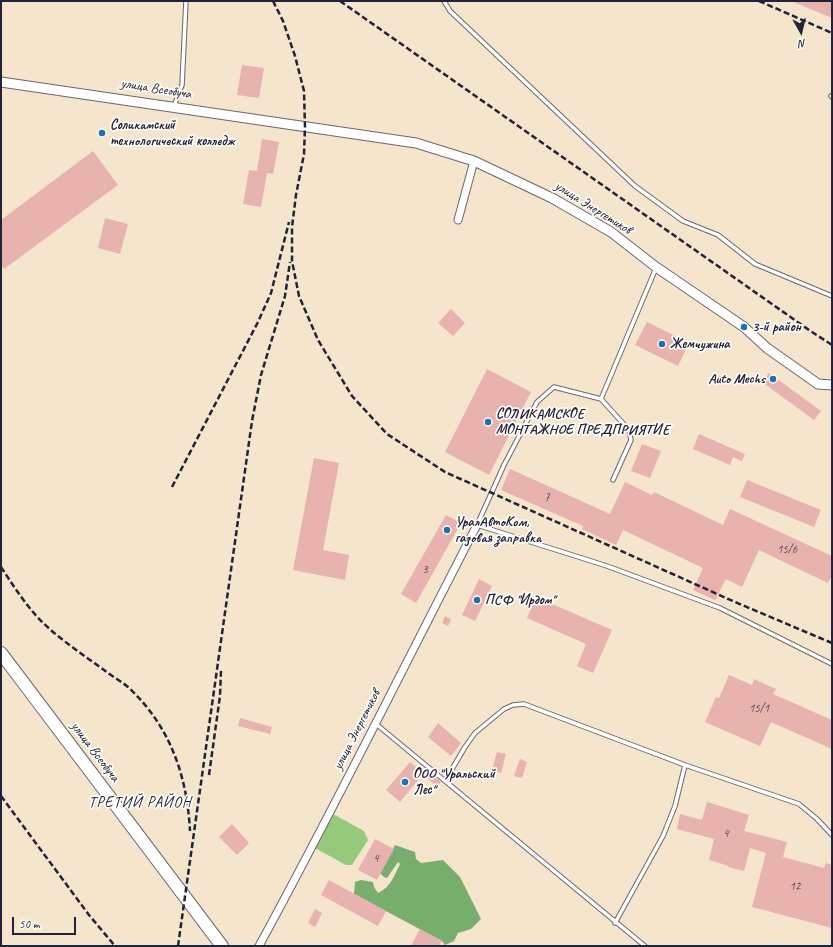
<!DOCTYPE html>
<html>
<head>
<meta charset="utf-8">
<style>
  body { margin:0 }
  #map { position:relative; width:833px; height:947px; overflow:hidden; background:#f5e5cc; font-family:Caveat,sans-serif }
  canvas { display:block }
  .frame { position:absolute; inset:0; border:2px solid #22223b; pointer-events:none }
  .north { position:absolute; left:781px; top:12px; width:40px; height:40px; -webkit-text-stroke:3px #fdfcf7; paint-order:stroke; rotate:172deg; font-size:11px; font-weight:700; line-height:16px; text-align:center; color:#22223b }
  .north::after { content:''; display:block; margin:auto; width:14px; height:18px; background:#22223b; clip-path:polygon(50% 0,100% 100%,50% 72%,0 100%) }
  .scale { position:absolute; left:12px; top:917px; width:64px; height:18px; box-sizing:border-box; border:2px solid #22223b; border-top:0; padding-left:5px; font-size:12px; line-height:14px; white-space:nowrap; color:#22223b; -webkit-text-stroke:3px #fdfcf7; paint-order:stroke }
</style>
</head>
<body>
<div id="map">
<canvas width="833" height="947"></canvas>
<div class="frame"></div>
<div class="north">N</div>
<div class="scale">50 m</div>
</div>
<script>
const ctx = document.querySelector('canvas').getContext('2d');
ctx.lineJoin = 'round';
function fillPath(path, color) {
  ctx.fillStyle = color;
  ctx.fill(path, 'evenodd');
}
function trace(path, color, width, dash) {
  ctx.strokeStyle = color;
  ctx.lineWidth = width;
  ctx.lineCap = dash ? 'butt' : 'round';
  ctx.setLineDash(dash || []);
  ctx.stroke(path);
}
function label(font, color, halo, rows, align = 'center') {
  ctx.font = font + ' Caveat,sans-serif';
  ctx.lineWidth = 3.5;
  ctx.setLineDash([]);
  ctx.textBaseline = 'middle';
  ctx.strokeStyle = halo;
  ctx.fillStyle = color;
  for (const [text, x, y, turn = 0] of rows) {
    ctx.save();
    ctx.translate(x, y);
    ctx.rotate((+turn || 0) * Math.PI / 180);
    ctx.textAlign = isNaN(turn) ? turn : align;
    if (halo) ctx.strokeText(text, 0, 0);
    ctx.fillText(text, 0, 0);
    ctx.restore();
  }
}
fillPath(new Path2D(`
  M333,814L364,831L368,840L352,865H346L315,848Z`), '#95ca7b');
fillPath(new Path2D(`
  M395,845L415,852L416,859L421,863L443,860L460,877L481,919L471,929L458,933L454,941L445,945L442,941L354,894L355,882L361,880L373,882L374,887L378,893C391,887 394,876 400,864L398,862L387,878L384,877L380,873Z`), '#78ae6b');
fillPath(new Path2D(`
  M791,1H832V18Z
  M242,65L264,68L259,98L237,95Z
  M262,139L279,142L273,174L267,173L261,207L243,204L249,170L257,171Z
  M93,151L118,185L4,269L1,265V220Z
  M105,218L128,224L120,254L98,248Z
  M451,309L465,323L453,336L438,323Z
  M647,322L689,343L678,366L635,345Z
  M487,369L531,392L489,475L445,452Z
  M769,373L821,411L814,420L762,382Z
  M699,434L745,454L742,461L733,457L730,465L693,449Z
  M642,444L661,451L650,478L631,471Z
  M314,458L339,463L323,550L349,555L345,580L293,570Z
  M510,469L610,514L625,482L652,495L654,492L723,525L730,509L832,556V575L828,583L759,550L742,587L726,579L715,600L693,590L703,568L623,530L616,545L582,529L583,526L501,490Z
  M747,480L821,510L814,527L740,497Z
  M446,515L461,523L416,603L401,594Z
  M479,579L492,586L475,621L462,615Z
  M536,597L612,630L593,673L577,666L586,644L527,618Z
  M445,616L451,619L448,626L442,623Z
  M729,675L752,685L754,679L776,689L773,694L832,720V749L771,722L760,746L705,722L716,697L719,698Z
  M240,718L272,727L270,734L238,726Z
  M438,723L461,743L451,756L428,737Z
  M497,752L506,754L501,773L492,770Z
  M520,759L527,762L522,778L514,776Z
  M410,762L424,773L400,802L386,790Z
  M430,773L441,782L437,787L426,777Z
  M707,802L749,815L744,831L787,842L783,857L824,868L826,863L832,865V928L752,907L766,853L750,848L744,871L728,867L729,866L709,860L714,839L677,829L680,814L702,820Z
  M232,824L249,843L237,855L219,837Z
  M375,839L394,849L377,880L358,870Z
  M329,880L386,911L378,926L321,895Z
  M315,909L322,913L315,927L308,923Z
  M420,929L442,941L439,946H411Z`), '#e8b2ae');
const service = new Path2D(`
  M444,1L450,11L635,186L683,221L718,235L755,264L832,296
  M831,96L832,97
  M174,106L182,85L186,1
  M601,399L554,387L537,402L504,465L477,525L607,566L720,608L832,664
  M613,480L631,440L629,430L601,399L656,268
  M376,724L645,946
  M445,781L465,747L475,733L504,709L513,705L524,704L685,765L799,804L817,819L832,835
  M615,923L663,836L675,806L685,765`);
const minor = new Path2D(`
  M458,220L474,161
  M259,946C335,807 404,666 477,525`);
const tertiary = new Path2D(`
  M1,82L416,143L474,161L552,198L611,232L656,267L744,327L767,348L818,384L832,385`);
const primary = new Path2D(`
  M1,653L222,946`);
trace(service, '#6c666e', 5.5);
trace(minor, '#6c666e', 9);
trace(tertiary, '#6c666e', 11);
trace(primary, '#6c666e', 14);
trace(service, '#fff', 3.5);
trace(minor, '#fff', 7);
trace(tertiary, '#fff', 9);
trace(primary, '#fff', 12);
trace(new Path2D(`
  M273,1L283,21L295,56L304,91L305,127L304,154L296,195L292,227V261L299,296L318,340L352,396L387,434L445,472L735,602L832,643
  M340,1L809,330L832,345
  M759,1L832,33
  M172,487L258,322L271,293L289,222
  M1,567C11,582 21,598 33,612C52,635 84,655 108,673C115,678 122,682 128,687C170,726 187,775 190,831
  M209,775L220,696L221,671
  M1,796L89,915L115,946
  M178,946L252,421L261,375L285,296L290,262`), '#22223b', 2.5, [6, 3]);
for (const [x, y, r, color] of [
  [102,133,4,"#1f6fb2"],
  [744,327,4,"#1f6fb2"],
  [662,344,4,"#1f6fb2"],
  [773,379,4,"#1f6fb2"],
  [488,422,4,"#1f6fb2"],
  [447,530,4,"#1f6fb2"],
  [477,600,4,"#1f6fb2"],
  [405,782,4,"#1f6fb2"]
]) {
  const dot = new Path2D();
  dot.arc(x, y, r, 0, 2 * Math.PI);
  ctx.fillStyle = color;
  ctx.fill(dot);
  trace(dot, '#fdfcf7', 1.5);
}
label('12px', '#544658', null, [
  ["7",547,498],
  ["15/6",787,550],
  ["3",425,570],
  ["15/1",759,709],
  ["4",726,834],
  ["4",376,859],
  ["12",795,887]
]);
label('14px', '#22223b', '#fdfcf7', [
  ["улица Всеобуча",156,89,9],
  ["улица Энергетиков",593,208,32],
  ["улица Энергетиков",357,730,-63],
  ["улица Всеобуча",95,752,53]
]);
label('bold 14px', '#22223b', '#fdfcf7', [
  ["Соликамский",110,125],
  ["технологический колледж",110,141],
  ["3-й район",752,327],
  ["Жемчужина",670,344],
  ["Auto Mechs",765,379,"right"],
  ["СОЛИКАМСКОЕ",496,414],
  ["МОНТАЖНОЕ ПРЕДПРИЯТИЕ",496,430],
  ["УралАвтоКом,",455,522],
  ["газовая заправка",455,538],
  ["ПСФ \"Ирдом\"",485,600],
  ["ООО \"Уральский",413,774],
  ["Лес\"",413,790]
], 'left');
ctx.letterSpacing = '1px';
label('15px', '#22223b', '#fdfcf7', [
  ["ТРЕТИЙ РАЙОН",140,803]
]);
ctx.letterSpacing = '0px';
</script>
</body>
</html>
